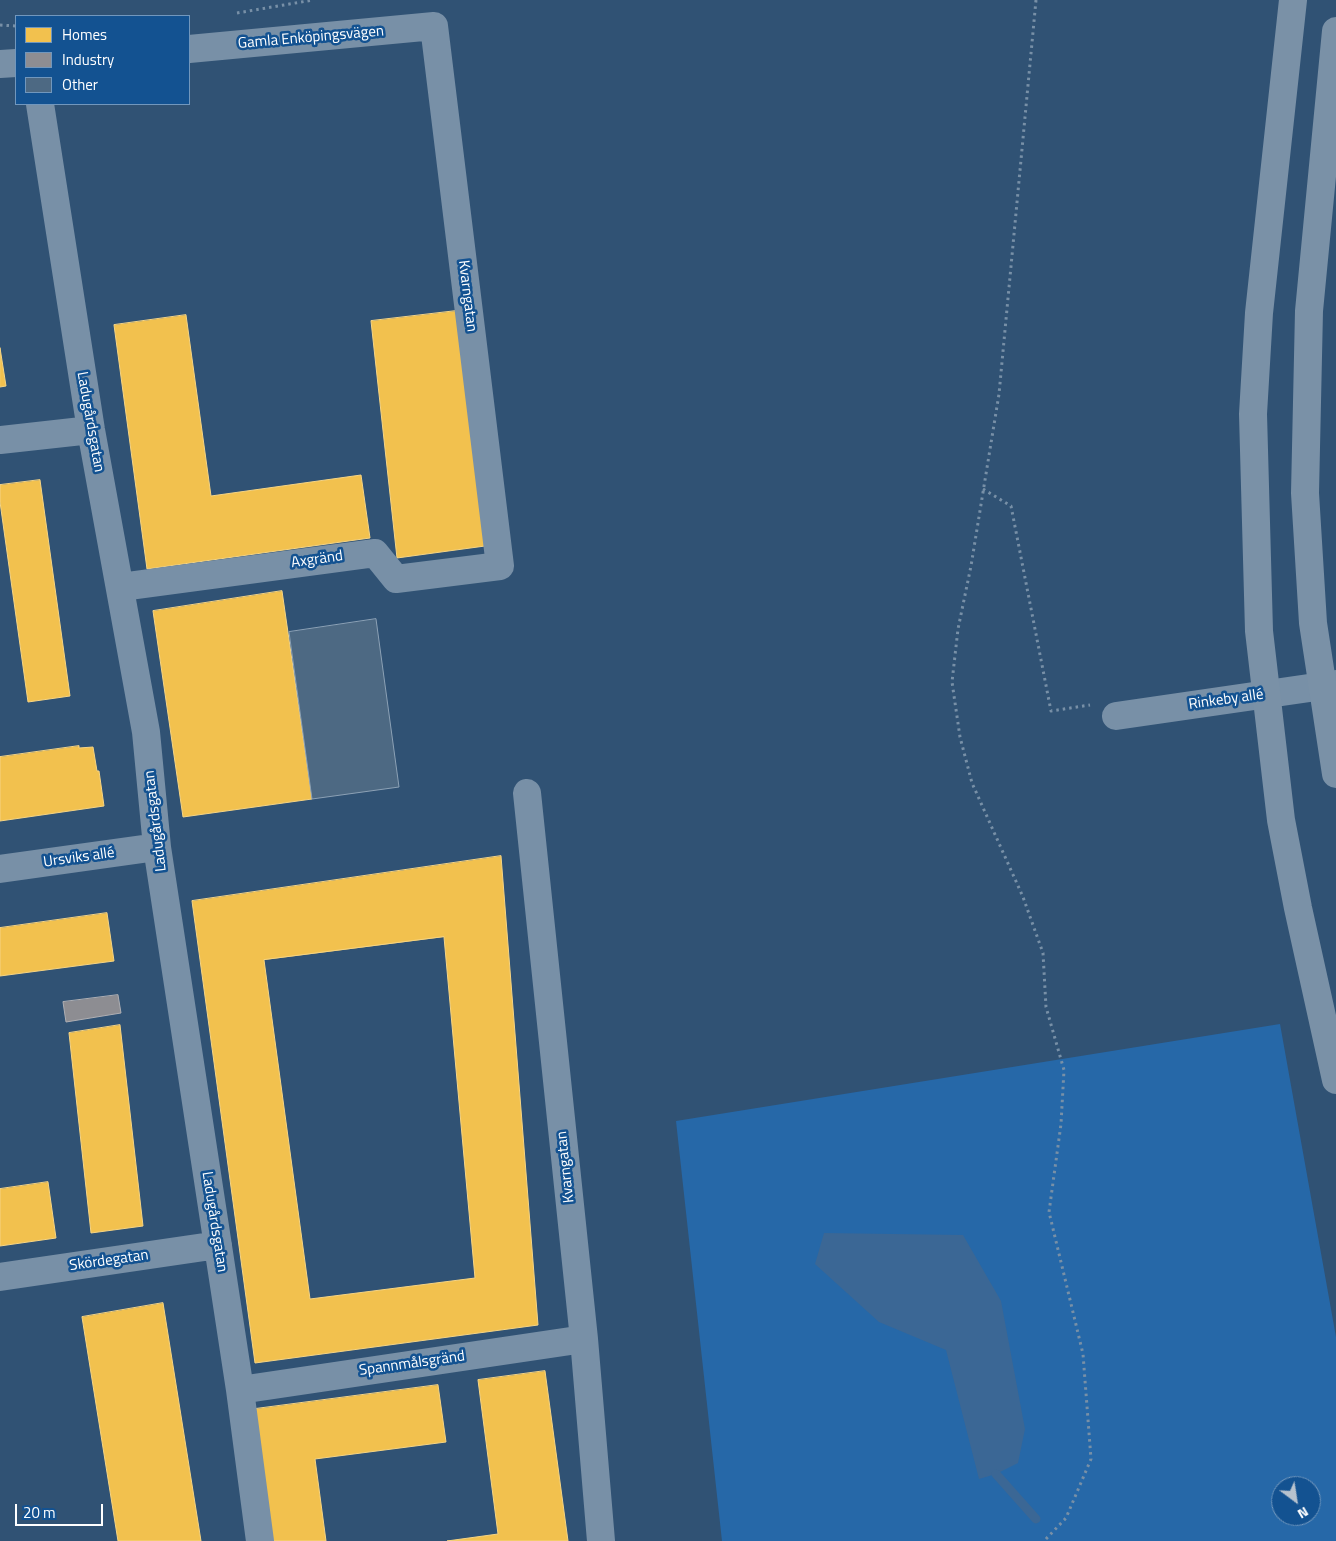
<!DOCTYPE html>
<html>
<head>
<meta charset="utf-8">
<style>
  body { margin:0 }
  #map { position:relative; width:1336px; height:1541px; overflow:hidden; background:#305274; font-family:"Titillium Web",sans-serif }
  canvas { display:block }
  .legend { position:absolute; left:15px; top:15px; width:175px; height:90px; box-sizing:border-box; background:#135291; border:1px solid #7197bd; margin:0; padding:6px 9px; list-style:none; font-size:15px; color:#fff }
  .legend li { display:flex; align-items:center; gap:10px; height:25px }
  .legend b { width:25px; border:1px solid #7197bd }
  .north { position:absolute; left:1271px; top:1476px; width:50px; height:50px; box-sizing:border-box; background:#135291; border:1px solid #7197bd; border-radius:50%; rotate:149deg; font-size:14px; font-weight:700; line-height:20px; text-align:center; color:#fff }
  .north::after { content:''; display:block; margin:auto; width:18px; height:22px; background:#b7c2ce; clip-path:polygon(50% 0,100% 100%,50% 72%,0 100%) }
  .scale { position:absolute; left:15px; top:1504px; width:88px; height:22px; box-sizing:border-box; border:2px solid #fff; border-top:0; padding-left:6px; font-size:15px; line-height:18px; white-space:nowrap; color:#fff; -webkit-text-stroke:4px #135291; paint-order:stroke }
</style>
</head>
<body>
<div id="map">
<canvas width="1336" height="1541"></canvas>
<ul class="legend">
<li><b style="height:14px;background:#f2c14e"></b>Homes</li>
<li><b style="height:14px;background:#8d8d92"></b>Industry</li>
<li><b style="height:14px;background:#4d6983"></b>Other</li>
</ul>
<div class="north">N</div>
<div class="scale">20 m</div>
</div>
<script>
const ctx = document.querySelector('canvas').getContext('2d');
ctx.lineJoin = 'round';
function fillPath(path, color) {
  ctx.fillStyle = color;
  ctx.fill(path, 'evenodd');
}
function trace(path, color, width, dash) {
  ctx.strokeStyle = color;
  ctx.lineWidth = width;
  ctx.lineCap = dash ? 'butt' : 'round';
  ctx.setLineDash(dash || []);
  ctx.stroke(path);
}
function label(font, color, halo, rows, align = 'center') {
  ctx.font = font + ' "Titillium Web",sans-serif';
  ctx.lineWidth = 5;
  ctx.setLineDash([]);
  ctx.textBaseline = 'middle';
  ctx.strokeStyle = halo;
  ctx.fillStyle = color;
  for (const [text, x, y, turn = 0] of rows) {
    ctx.save();
    ctx.translate(x, y);
    ctx.rotate((+turn || 0) * Math.PI / 180);
    ctx.textAlign = isNaN(turn) ? turn : align;
    if (halo) ctx.strokeText(text, 0, 0);
    ctx.fillText(text, 0, 0);
    ctx.restore();
  }
}
fillPath(new Path2D(`
  M1280,1024L1336,1337V1541H722L676,1121ZM1281,1486H1311V1516H1281Z`), '#2668a8');
fillPath(new Path2D(`
  M824,1233L963,1235L1001,1301L1025,1429L1018,1463L996,1474L979,1479L946,1350L879,1322L815,1264Z`), '#3b6795');
const homes = new Path2D(`
  M456,311L485,546L397,558L371,321Z
  M186,315L211,496L361,475L370,538L147,569L114,325Z
  M0,348L6,386L0,387Z
  M40,480L70,696L28,702L0,502V485Z
  M282,591L312,799L183,817L153,611Z
  M79,746V748L93,747L97,771H99L104,806L0,821V757Z
  M501,856L538,1325L255,1363L192,901ZM444,937L475,1278L310,1299L264,960Z
  M107,913L114,961L0,976V928Z
  M120,1025L143,1226L91,1233L69,1033Z
  M48,1182L56,1238L0,1246V1189Z
  M163,1303L201,1541H118L82,1317Z
  M545,1371L568,1541H447L498,1534L478,1380Z
  M438,1385L446,1442L315,1459L326,1541H273L255,1409Z`);
fillPath(homes, '#f2c14e');
trace(homes, '#f6d483', 1);
const industry = new Path2D(`
  M118,995L121,1013L66,1022L63,1002Z`);
fillPath(industry, '#8d8d92');
trace(industry, '#afafb3', 1);
trace(new Path2D(`
  M996,1474L1036,1519`), '#3b6795', 9);
const building = new Path2D(`
  M376,619L399,787L312,799L289,632Z`);
fillPath(building, '#4d6983');
trace(building, '#8ca1b5', 1);
trace(new Path2D(`
  M1036,0L999,394L971,566L958,629L952,682L960,737L972,783L1023,897L1043,953L1046,1007L1064,1070L1061,1124L1049,1212L1083,1354L1091,1459L1066,1518L1044,1541
  M237,13L313,0
  M0,25L16,26
  M983,489L1011,506L1051,711L1090,705`), '#7890a7', 3, [2.5, 4]);
trace(new Path2D(`
  M0,64L16,63
  M40,104L91,430L146,732L157,847L240,1390L260,1541
  M0,440L91,430
  M121,587L375,553L396,579L500,566L434,26L189,49
  M1116,716L1336,684
  M527,793L584,1339L601,1541
  M0,869L157,847
  M0,1277L218,1245
  M240,1390L584,1339`), '#7890a7', 28);
trace(new Path2D(`
  M1293,0L1259,313L1253,414L1259,631L1281,820L1298,908L1336,1080
  M1336,31L1309,311L1305,493L1313,623L1336,774`), '#7a91a7', 28);
label('15px', '#fff', '#135291', [
  ["Gamla Enköpingsvägen",311,38,-5],
  ["Kvarngatan",467,296,83],
  ["Ladugårdsgatan",90,422,80],
  ["Axgränd",317,560,-8],
  ["Rinkeby allé",1226,700,-8],
  ["Ladugårdsgatan",156,821,-97],
  ["Ursviks allé",79,858,-8],
  ["Kvarngatan",566,1167,-96],
  ["Ladugårdsgatan",214,1222,81],
  ["Skördegatan",109,1261,-8],
  ["Spannmålsgränd",412,1364,-8]
]);
</script>
</body>
</html>
